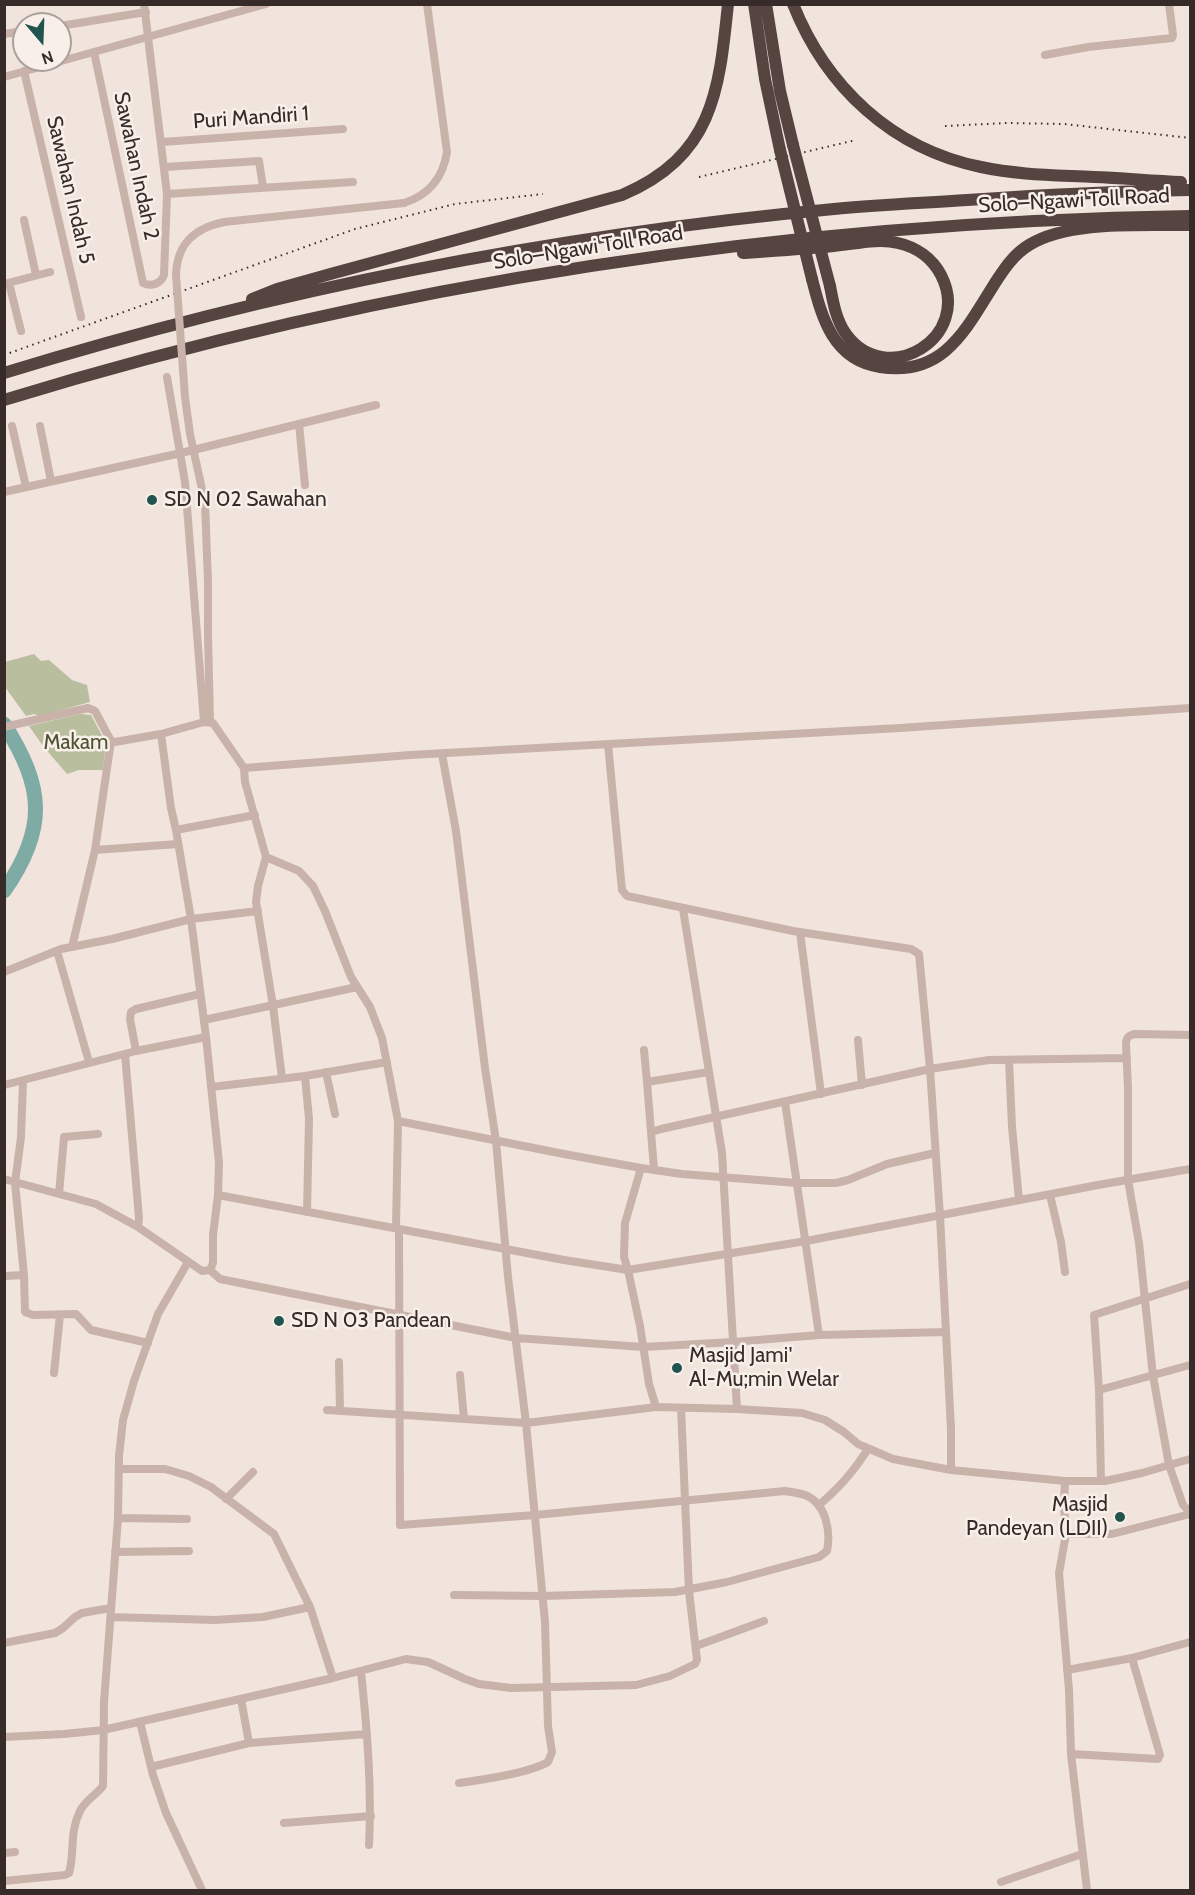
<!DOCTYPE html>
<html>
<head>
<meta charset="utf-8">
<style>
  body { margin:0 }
  #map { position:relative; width:1195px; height:1895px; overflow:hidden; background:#f0e4dd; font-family:Cabin,sans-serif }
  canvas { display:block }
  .frame { position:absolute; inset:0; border:6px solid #362b29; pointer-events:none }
  .north { position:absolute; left:12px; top:12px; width:60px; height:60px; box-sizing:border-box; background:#f8efe9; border:2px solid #aaa19c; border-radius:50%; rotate:161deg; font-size:16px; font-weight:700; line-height:24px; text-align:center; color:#362b29 }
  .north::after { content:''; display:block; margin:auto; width:21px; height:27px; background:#21544f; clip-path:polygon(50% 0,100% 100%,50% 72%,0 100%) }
</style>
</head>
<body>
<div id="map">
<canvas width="1195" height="1895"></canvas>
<div class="frame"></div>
<div class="north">N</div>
</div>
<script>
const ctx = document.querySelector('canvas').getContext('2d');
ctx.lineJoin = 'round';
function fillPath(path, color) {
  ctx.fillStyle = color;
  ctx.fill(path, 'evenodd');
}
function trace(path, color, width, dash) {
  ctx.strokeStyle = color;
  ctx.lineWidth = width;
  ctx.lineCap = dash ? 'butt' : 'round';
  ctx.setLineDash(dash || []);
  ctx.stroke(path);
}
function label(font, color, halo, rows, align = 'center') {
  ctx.font = font + ' Cabin,sans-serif';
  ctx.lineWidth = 5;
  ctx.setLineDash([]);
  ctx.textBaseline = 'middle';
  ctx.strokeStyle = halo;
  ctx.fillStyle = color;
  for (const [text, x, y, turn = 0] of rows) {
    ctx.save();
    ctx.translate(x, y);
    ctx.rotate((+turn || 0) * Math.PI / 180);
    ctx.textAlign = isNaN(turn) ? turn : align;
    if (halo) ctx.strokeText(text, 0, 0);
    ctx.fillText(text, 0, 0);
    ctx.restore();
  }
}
fillPath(new Path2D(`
  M34,654L41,661L49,660L72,680L87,685L90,702L40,716L34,714L26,716L5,687V662Z
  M80,714L91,715L106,743L103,770H79L67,774L43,746L29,726Z`), '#b9bf9e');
trace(new Path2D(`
  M4,724C44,787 48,828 4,891`), '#7eaca5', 15);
trace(new Path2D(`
  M60,26L146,12
  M4,34L24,31
  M94,52L143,283C151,287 161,284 164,275L167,194L144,4
  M1045,55L1088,47L1172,38L1173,35L1169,4
  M24,71L81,317
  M4,77L266,4
  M162,142L343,129
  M165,167L259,161L263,187
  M167,194L353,182
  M404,203C429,195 443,178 447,152L427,4
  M24,220L36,275
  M9,283L21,331
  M4,284L50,272
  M167,377L185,482L204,722
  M299,424L305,485
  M12,426L26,487
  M40,426L51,481
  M4,492L181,453L376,405
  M208,582V635L210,722
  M4,727L88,708L95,711L111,741L115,742L161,734
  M608,744L622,890L627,896L793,931L911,949L919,954L930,1069L940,1216L951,1429V1470L1065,1481H1105L1142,1473L1190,1459
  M442,754L456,831L485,1068L496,1141L508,1277L526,1423L545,1622L548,1726L552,1752L548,1762C530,1773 481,1780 459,1783
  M244,768L410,755L900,728L1190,708
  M176,830L255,815
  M95,850L178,844
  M266,857L299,871L313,886L325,911L351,977L370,1007L382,1038L398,1121L396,1228
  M683,909L722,1153L737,1409
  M800,932L821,1094
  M72,947L95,850L111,741
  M57,951L89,1062
  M4,972L61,949L112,939L191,919L258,911
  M204,1020L357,987
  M1190,1035L1135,1034C1129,1035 1126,1037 1126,1044L1128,1088V1180L1139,1243L1153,1376L1169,1465L1183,1505L1190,1512
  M858,1040L862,1085
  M644,1050L647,1082
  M136,1051L130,1019L131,1012L136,1009L200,994
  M125,1054L139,1218L138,1227
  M1009,1060L1012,1127L1019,1200
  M326,1072L335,1114
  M305,1076L309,1119L307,1212
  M23,1081L21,1137L15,1183L24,1275L25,1312L33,1315L76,1314L91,1330L148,1343
  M4,1085L136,1051L206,1037
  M211,1087L305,1076L387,1062
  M785,1102L819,1335
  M398,1121L564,1154L641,1168L682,1174L797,1183H836L848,1180L887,1164L935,1153
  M651,1132L647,1082L709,1072
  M641,1168L625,1223L624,1257L628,1270L640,1326L649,1384L656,1407
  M654,1169L651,1132L661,1129L930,1069L989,1060L1127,1058
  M4,1179L96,1204L138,1227L202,1271L210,1270L220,1279L516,1338L643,1347L733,1342L819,1335L946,1332
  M59,1194L64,1137L98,1134
  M218,1195L564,1260L628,1270L806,1241L1098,1185L1190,1169
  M1050,1195L1061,1242L1065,1272
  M399,1229L400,1525L535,1515L785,1491C792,1492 799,1493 805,1495C826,1503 831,1531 827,1551L819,1557L727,1582L675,1592L542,1596L454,1595
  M210,1270L213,1263V1235L218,1195L219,1163L206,1037L191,919L176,830L171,808L161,734L204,722L213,723L244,768L245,782L266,857L258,886L256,902L273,1006L282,1078
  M4,1276L24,1275
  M339,1362L340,1411
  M54,1373L60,1315
  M460,1375L464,1419
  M1099,1390L1190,1365
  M327,1410L526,1423L656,1407L737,1409L802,1413L825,1420L844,1432L858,1444L893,1459L951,1470
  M119,1469H165L189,1476L211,1487L274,1534L310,1607L333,1678
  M1065,1481L1064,1505L1066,1534L1059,1573L1069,1690L1071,1754L1087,1890
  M1101,1481L1099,1390L1094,1315L1190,1284
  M226,1499L253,1472
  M819,1505C840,1487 853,1472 868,1449
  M118,1518L187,1519
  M1066,1534H1112L1190,1514
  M115,1552L189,1551
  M111,1617L215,1620L263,1617L310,1607
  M4,1643L55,1633L63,1628L75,1617L82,1613L111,1608
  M696,1646L764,1621
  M1067,1670L1132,1658L1190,1642
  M361,1672C367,1729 372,1787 369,1845
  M241,1699L249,1743
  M140,1722L153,1775L166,1813L202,1890
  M4,1737L64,1734L103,1730L333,1678L406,1659L428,1662L465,1679L479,1684L511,1688L636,1685L670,1676L695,1664L697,1660L689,1591L681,1408
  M1071,1754L1158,1759L1160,1755L1132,1658
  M151,1767L249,1743L367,1734
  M284,1823L371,1816
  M4,1853L15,1852
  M4,1881L65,1875L69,1873C75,1853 69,1833 80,1811C85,1801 96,1795 103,1786L104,1702L118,1518L119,1456L123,1420L134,1381L158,1314L188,1262
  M1001,1882L1082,1854`), '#c8b2aa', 8);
trace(new Path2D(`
  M754,4L765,79L780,150
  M766,4L780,91L793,145
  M793,4C826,87 892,149 981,167C1018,175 1056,175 1094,177C1123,178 1152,181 1181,182
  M743,253C773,251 804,249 834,246C855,244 878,238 898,243C916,247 932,258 941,275C973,337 887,390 846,334C836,320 833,302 830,286
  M812,279C822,318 833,360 880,367C944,377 966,329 995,283C1004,269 1014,254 1029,245C1070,220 1142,226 1190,225
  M252,299L277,289L334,273L622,195C713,156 719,92 728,4
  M4,373C274,290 553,235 834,209C878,205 923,203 967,200C1041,195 1116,191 1190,190
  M4,400C388,282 789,222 1190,216`), '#564441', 12);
trace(new Path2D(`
  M945,126L1007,123L1064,124L1190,138
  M699,177L856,140
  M4,355L355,229L455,204L543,194`), '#362b29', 2, [1.5, 4.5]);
trace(new Path2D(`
  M208,582L205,503L190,434L185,397L176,275C177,243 195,228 224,222L404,203`), '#c8b2aa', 8);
trace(new Path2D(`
  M793,145L830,286
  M780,150L812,279`), '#564441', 12);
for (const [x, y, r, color] of [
  [152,500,6,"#21544f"],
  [279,1321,6,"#21544f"],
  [677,1368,6,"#21544f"],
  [1120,1517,6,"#21544f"]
]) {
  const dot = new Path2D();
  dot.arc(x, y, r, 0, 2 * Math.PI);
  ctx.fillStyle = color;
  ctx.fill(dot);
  trace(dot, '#f8efe9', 2);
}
label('21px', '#362b29', '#f8efe9', [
  ["Puri Mandiri 1",251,118,-4],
  ["Sawahan Indah 2",136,166,78],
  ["Sawahan Indah 5",70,190,77],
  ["Solo–Ngawi Toll Road",1074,201,-3],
  ["Solo–Ngawi Toll Road",588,248,-9]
]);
label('21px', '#362b29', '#f8efe9', [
  ["SD N 02 Sawahan",164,500],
  ["SD N 03 Pandean",291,1321],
  ["Masjid Jami'",689,1356],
  ["Al-Mu;min Welar",689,1380],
  ["Masjid",1108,1505,"right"],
  ["Pandeyan (LDII)",1108,1529,"right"]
], 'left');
label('21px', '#4c522f', '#f8efe9', [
  ["Makam",76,743]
]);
</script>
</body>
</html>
